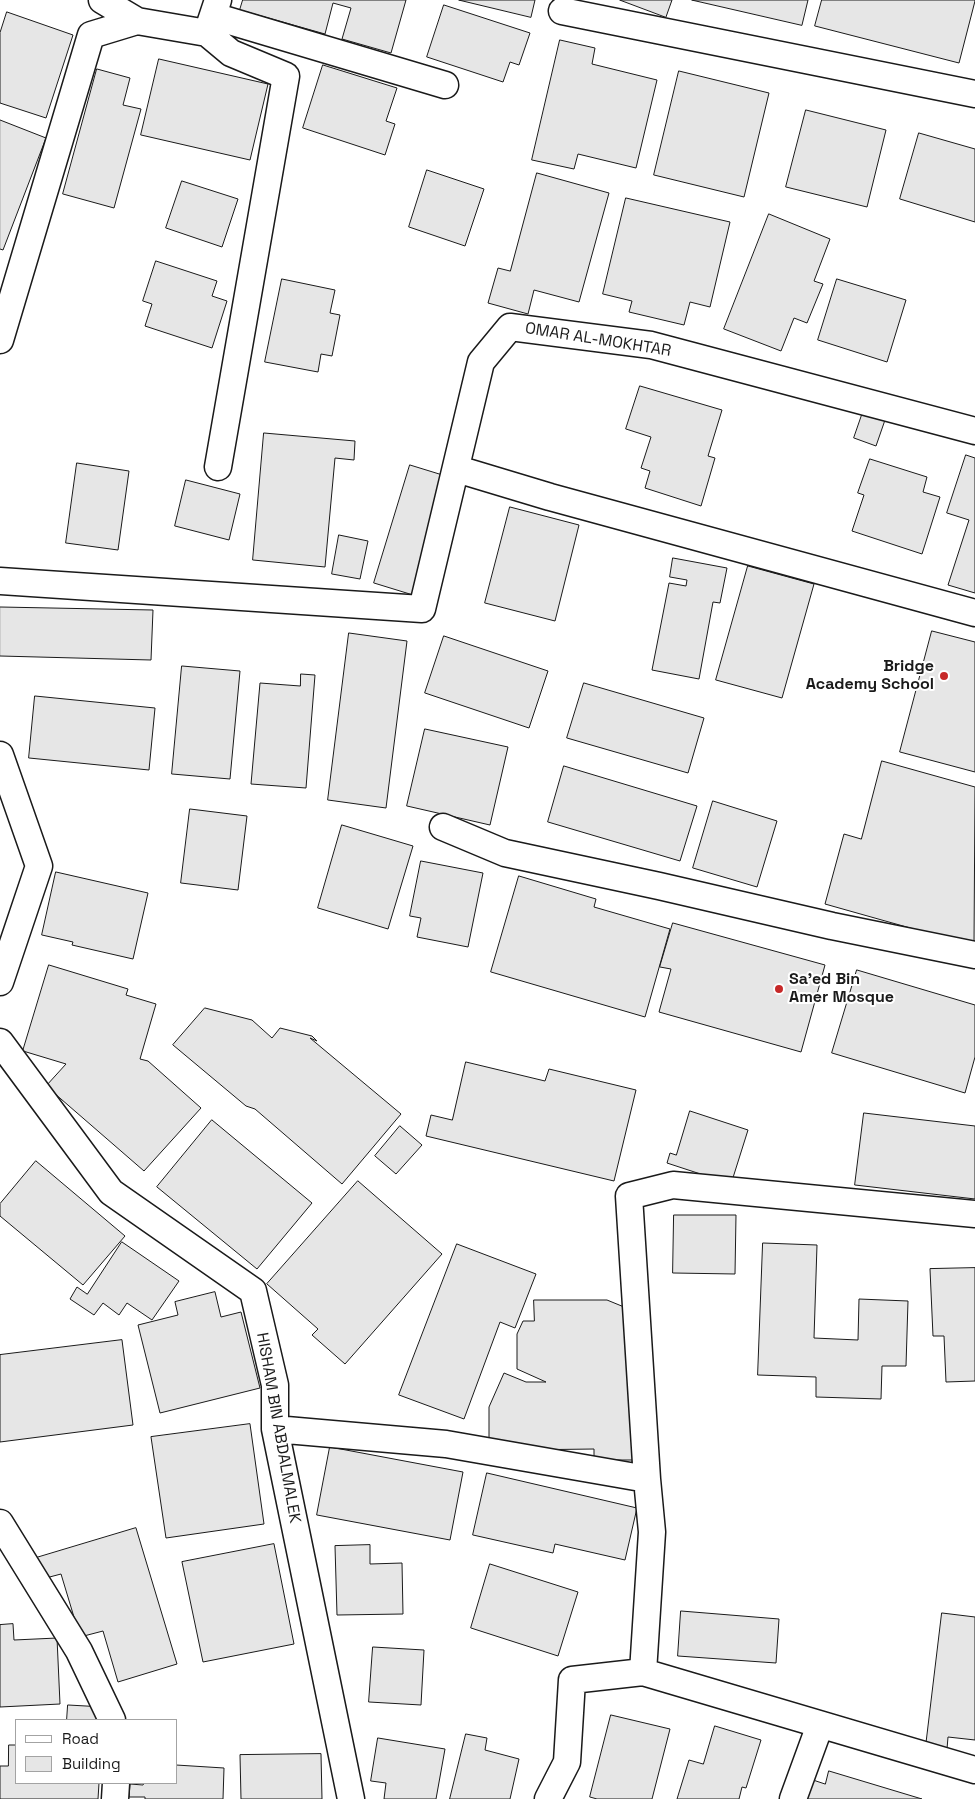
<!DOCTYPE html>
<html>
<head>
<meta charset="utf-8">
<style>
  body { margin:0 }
  #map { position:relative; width:975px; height:1799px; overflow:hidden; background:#fff; font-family:"Space Grotesk",sans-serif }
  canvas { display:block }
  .legend { position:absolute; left:15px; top:1719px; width:162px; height:65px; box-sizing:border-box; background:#fff; border:1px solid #a3a3a3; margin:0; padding:6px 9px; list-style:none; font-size:15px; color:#1a1a1a }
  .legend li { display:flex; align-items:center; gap:10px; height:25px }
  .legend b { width:25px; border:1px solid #a3a3a3 }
</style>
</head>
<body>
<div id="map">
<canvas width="975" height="1799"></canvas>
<ul class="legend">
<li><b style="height:6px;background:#fff"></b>Road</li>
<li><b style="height:14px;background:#e6e6e6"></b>Building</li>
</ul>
</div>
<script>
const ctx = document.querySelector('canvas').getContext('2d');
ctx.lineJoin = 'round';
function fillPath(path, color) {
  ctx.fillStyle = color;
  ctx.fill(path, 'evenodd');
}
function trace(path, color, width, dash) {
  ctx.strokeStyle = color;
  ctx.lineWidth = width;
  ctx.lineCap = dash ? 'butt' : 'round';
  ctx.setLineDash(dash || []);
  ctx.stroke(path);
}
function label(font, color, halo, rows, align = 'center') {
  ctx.font = font + ' "Space Grotesk",sans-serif';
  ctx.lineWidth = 4;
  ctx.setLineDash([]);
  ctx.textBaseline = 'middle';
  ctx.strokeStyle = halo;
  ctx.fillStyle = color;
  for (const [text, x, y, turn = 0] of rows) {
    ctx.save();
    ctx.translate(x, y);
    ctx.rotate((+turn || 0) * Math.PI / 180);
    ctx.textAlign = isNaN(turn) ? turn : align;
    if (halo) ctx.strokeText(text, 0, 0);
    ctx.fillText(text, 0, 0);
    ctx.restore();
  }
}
const building = new Path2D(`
  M243,0H406L391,53L342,39L351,8L333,3L325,34L240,10Z
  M459,0H535L531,17Z
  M620,0H672L666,17Z
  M692,0H808L802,25Z
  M822,0H975V1L959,63L815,26Z
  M444,5L530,33L519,65L510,62L503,82L427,57Z
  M7,12L73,35L46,118L0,103V33Z
  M560,40L595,48L592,64L657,80L636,168L578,154L574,169L532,160Z
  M159,59L268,84L250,160L141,135Z
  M323,65L397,88L386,121L395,124L385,155L303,128Z
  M97,69L130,78L123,105L141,109L114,208L63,194Z
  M679,71L769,93L744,197L654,175Z
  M806,110L886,130L867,207L786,187Z
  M0,120L46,138L3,250L0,249Z
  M919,133L975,149V222L900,199Z
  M427,170L484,189L465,246L409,227Z
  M537,173L609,193L579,302L534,290L528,314L488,303L498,268L510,271Z
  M182,181L238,199L222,247L166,228Z
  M626,198L730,222L710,307L690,302L684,325L629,312L632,301L603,294Z
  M769,214L830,239L814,281L823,284L807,323L794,318L781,351L724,329Z
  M156,261L217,281L212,296L227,301L212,348L145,326L152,304L143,301Z
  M282,279L335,290L330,313L340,315L332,356L321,354L318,372L265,362Z
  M837,279L906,300L887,362L818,340Z
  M640,386L722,410L708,456L715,458L701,506L645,488L650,471L641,468L651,437L626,429Z
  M863,412L885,420L876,446L854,438Z
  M264,433L355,441L354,460L335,458L325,567L253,560Z
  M966,455L975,458V593L948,585L969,520L947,513Z
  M870,459L927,477L923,492L940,497L922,554L852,531L864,495L858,493Z
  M77,463L129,471L118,550L66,543Z
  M410,465L449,477L413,595L374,583Z
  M186,480L240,494L229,540L175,526Z
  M510,507L579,525L555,621L485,603Z
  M339,535L368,541L360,579L332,574Z
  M673,558L727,568L720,603L713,602L699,679L652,670L669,583L686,586L687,580L670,577Z
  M748,566L814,584L782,698L716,680Z
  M0,607L153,610L151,660L0,656Z
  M932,631L975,642V772L900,752Z
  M349,633L407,641L386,808L328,800Z
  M444,636L548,671L529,728L425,693Z
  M182,666L240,671L230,779L172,774Z
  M301,674L315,675L306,788L251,784L260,683L300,686Z
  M584,683L704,718L688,773L567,738Z
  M35,696L155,708L149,770L29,758Z
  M425,729L508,747L490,825L407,806Z
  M882,761L975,787L974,946L825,904L844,834L861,839Z
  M564,766L697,806L680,861L548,822Z
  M713,801L777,821L757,887L693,868Z
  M190,809L247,816L238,890L181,883Z
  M342,825L413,846L388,929L318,908Z
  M421,861L483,873L468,947L417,937L421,918L410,916Z
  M56,872L148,893L133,959L72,945L73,942L42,935Z
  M519,876L596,899L594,907L670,929L645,1017L491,972Z
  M673,923L825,965L801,1052L659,1012L671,969L660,967Z
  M49,965L128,989L126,995L156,1004L140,1059L148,1061L201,1108L144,1171L46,1086L66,1064L23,1051Z
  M857,970L975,1005V1057L965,1093L832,1053Z
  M205,1008L252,1020L272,1038L280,1028L312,1036L317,1041L310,1038L401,1114L342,1184L255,1109L246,1106L173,1045Z
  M466,1062L545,1081L549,1069L636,1090L614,1181L426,1136L431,1115L452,1120Z
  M690,1111L748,1130L731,1184L667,1163L670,1153L676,1155Z
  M864,1113L975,1126V1199L855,1185Z
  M212,1120L312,1203L257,1269L157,1187Z
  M400,1126L422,1145L396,1174L375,1156Z
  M36,1161L125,1236L83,1285L0,1216V1204Z
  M358,1181L442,1254L345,1364L312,1335L318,1329L267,1284Z
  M674,1215H736L735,1274L673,1273Z
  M122,1242L179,1281L152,1320L127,1303L119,1315L103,1303L94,1315L70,1299L77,1287L87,1294Z
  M763,1243L817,1245L814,1338L858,1340L859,1299L908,1301L906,1366H882L881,1399L816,1397V1377L758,1375Z
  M457,1244L536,1274L515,1328L500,1322L464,1419L399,1395Z
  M975,1268V1381L946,1382L944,1336H933L930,1269Z
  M215,1292L221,1317L241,1312L260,1388L160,1413L138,1325L178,1315L175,1302Z
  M534,1300H607L629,1309L632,1380L633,1460H594V1449L517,1450L489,1438V1407L504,1373L526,1382H546L517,1369V1334L523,1321H534Z
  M122,1340L133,1425L0,1442V1355Z
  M250,1424L264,1524L166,1538L151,1437Z
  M330,1447L463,1472L450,1540L317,1515Z
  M487,1473L637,1508L625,1560L555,1544L553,1553L473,1535Z
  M136,1528L177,1664L118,1682L103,1631L80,1637L61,1574L42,1579L36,1558Z
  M274,1544L294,1644L203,1662L182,1562Z
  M370,1545V1564L402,1563L403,1614L337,1615L335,1546Z
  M490,1564L578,1592L558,1656L471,1628Z
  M681,1611L779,1619L776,1663L678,1656Z
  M942,1613L975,1617V1740L948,1737L947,1749L926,1746Z
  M13,1624L14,1640L57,1638L60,1704L0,1707V1625Z
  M373,1647L424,1650L421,1705L369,1702Z
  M68,1705L104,1707L103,1720H67Z
  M611,1715L670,1729L652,1799H597L590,1797Z
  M715,1726L761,1740L746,1788L742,1787L739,1799H677L689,1760L703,1764Z
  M466,1734L487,1738L485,1750L519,1759L510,1799H450Z
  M378,1738L445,1749L436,1799H384L386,1783L371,1781Z
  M9,1745H16V1783H99L98,1799H0V1766H8Z
  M321,1754L322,1799H241L240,1755Z
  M176,1765L224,1768L223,1799H145V1797H129L130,1784L143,1785L144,1783H176Z
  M829,1771L922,1799H805L810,1779L825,1784Z`);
fillPath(building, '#e6e6e6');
trace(building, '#1a1a1a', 1);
const street = new Path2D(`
  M102,0L137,21
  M562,11L975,94
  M213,16L445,85
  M207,33L231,53L286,76L218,467
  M0,340L91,35L137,21L207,33L218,0
  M457,469L550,497L975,613
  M0,581L422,609L481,362L510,327L651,345L975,431
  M0,755L39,866L0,982
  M443,827L505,853L659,886L832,926L975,955
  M0,1042L111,1192L253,1291L275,1385V1429L351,1799
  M275,1429L446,1444L647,1479L652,1532L643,1672L975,1770
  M647,1479L629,1196L673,1185L975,1214
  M0,1523L79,1651L112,1720
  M115,1799L116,1783
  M548,1799L567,1762L572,1680L643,1672
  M793,1799L820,1725`);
trace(street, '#1a1a1a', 29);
trace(street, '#fff', 26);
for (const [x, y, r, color] of [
  [944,676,5,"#c62828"],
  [779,989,5,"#c62828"]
]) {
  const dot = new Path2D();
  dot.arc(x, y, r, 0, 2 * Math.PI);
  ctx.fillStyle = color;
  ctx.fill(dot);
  trace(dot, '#fff', 2);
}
label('16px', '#1a1a1a', '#fff', [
  ["OMAR AL-MOKHTAR",598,340,9],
  ["HISHAM BIN ABDALMALEK",278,1428,80]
]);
label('bold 16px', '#1a1a1a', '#fff', [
  ["Bridge",934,667],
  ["Academy School",934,685],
  ["Sa'ed Bin",789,980,"left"],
  ["Amer Mosque",789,998,"left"]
], 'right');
</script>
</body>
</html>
